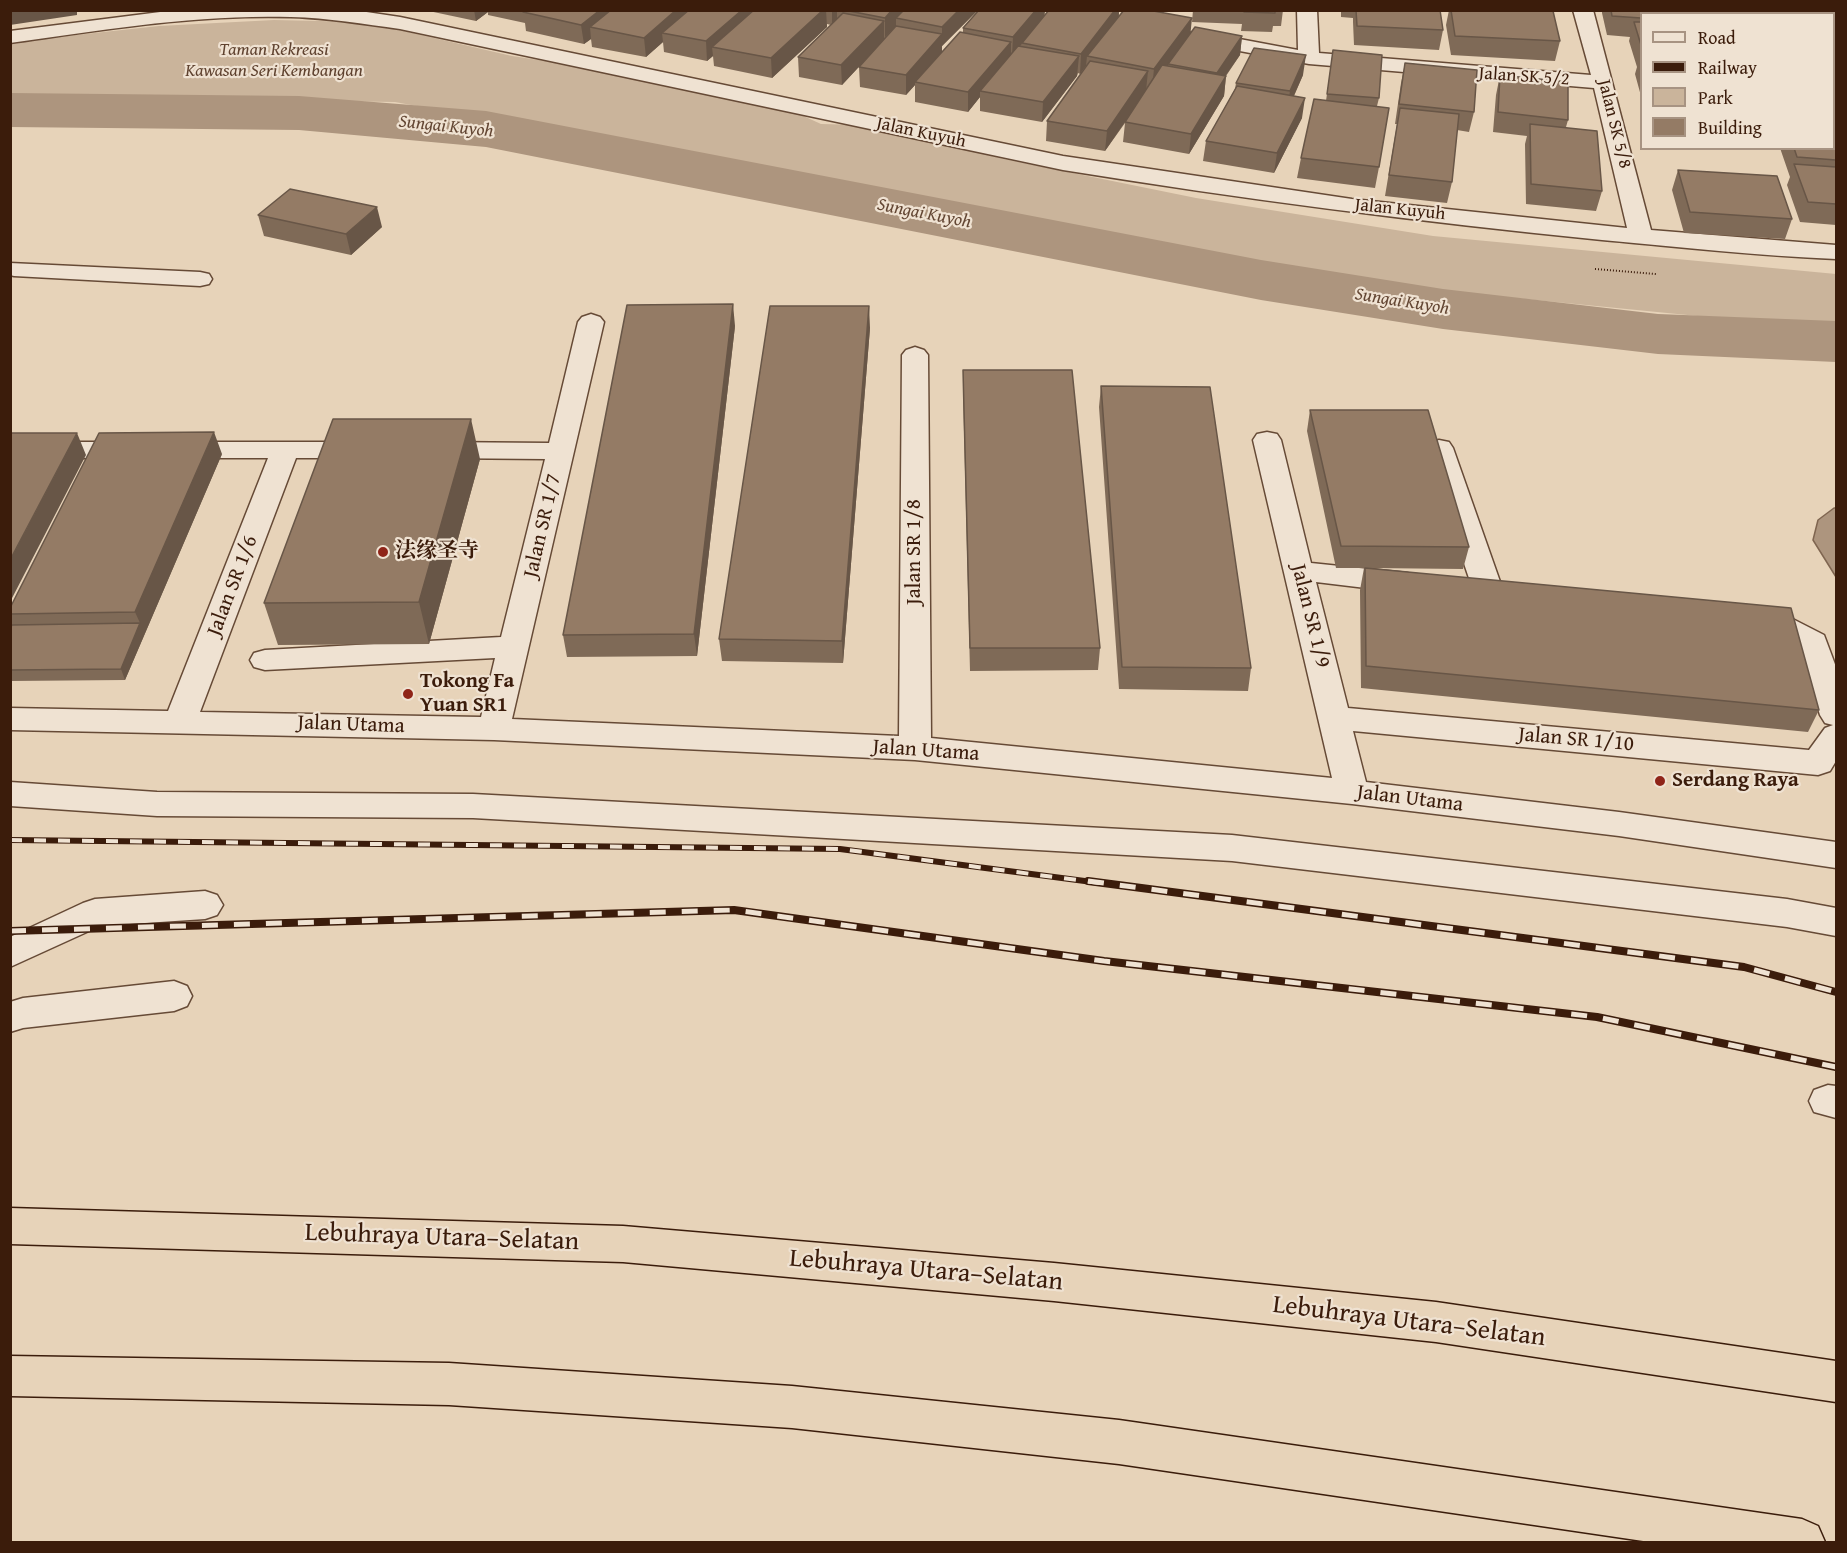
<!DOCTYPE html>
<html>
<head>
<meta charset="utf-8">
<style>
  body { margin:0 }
  #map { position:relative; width:1847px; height:1553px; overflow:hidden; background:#e7d3b9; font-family:"Gentium Book Plus",serif }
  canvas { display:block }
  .frame { position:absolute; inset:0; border:12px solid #3b1c0b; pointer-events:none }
  .legend { position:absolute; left:1640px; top:12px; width:195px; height:138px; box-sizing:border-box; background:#efe2d2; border:2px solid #a79382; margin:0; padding:8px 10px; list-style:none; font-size:18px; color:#3b1c0b }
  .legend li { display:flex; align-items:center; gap:12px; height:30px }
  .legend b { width:30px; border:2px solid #a79382 }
</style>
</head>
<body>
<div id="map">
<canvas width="1847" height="1553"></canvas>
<div class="frame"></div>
<ul class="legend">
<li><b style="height:8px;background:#efe2d2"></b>Road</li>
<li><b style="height:8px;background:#3b1c0b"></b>Railway</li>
<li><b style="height:16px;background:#cab49b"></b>Park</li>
<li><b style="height:16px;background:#947b65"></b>Building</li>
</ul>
</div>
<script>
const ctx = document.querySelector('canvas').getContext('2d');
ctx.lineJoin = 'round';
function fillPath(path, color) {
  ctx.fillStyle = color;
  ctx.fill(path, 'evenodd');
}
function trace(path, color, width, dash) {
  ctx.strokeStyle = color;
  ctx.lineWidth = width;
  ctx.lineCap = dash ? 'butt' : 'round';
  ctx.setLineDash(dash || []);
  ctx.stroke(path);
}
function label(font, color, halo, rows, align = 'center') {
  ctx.font = font + ' "Gentium Book Plus","Noto Serif SC",serif';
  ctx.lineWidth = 4.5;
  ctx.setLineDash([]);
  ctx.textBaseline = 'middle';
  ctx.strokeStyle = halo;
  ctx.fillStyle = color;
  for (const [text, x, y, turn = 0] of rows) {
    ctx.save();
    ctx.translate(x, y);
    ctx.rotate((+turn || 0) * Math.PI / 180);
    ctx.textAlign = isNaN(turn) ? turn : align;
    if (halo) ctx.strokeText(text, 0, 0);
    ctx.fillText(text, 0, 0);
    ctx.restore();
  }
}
fillPath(new Path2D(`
  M274,20L365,22L512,56L632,74L777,104L821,124L863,125L1004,159L1196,198L1433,236L1836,274V323L1718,318L1393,286L395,102L118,98L11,104V42L159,26Z`), '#cab49b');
const water = new Path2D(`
  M1834,508H1836V577L1813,540L1818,520Z`);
fillPath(water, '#ad957e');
trace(water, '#7f6550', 1.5);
fillPath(new Path2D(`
  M10,93L299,96L486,111L1261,260L1443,289L1658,314L1836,321V362L1658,354L1443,329L1261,300L486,147L299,130L10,127Z`), '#ad957e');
const minor = new Path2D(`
  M353,10L400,17L1063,156L1352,199L1627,228L1594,88L1309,64L1197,43L1190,41L1187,37L1190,33L1197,31L1298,50L1297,10H1317L1319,53L1591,75L1573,10H1593L1651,230L1836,245V259C1758,256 1680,247 1602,240C1421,222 1242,199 1063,170L400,29C364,24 328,18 291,17C198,14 103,30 10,43V31L176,10Z
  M10,263L200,272L209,274L212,279L209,284L200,286L14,276L10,275Z
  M591,314L600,317L604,322L512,719L899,736L902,355L906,350L915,347L924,350L928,355L931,738L1332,778L1253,440L1257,434L1267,432L1277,434L1281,440L1311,563L1407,573L1417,576L1422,583L1417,590L1407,593L1316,582L1348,708L1809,750L1825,728L1833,725L1825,723L1820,715L1799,648L1764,630L1746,626L1742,619L1746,612L1757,609L1781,613L1824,635L1836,667V761L1830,771L1818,775L1353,731L1366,782L1619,812L1836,842V868L1619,836L1352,804L915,760L494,740L10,730V708L168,711L268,458H10V442H367L377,444L381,450L377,456L367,458H296L200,712L481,717L495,658L265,670L254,667L250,660L254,653L265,650L501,637L545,459L434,458L424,456L420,450L424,444L434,442L549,443L578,322L582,317Z
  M1439,440L1449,442L1453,448L1504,593L1500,600L1489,603L1478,600L1474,593L1425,448L1429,442Z
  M10,782L157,792L473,794L1232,835L1787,899L1836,908V936L1787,927L1232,861L473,818L157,816L10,806Z
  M205,891L217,895L223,905L217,915L205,919L100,926L10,967V937L83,903L95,899Z
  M174,981L187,986L192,996L187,1006L174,1011L23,1028L10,1032V1002L23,998Z
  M1828,1085L1836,1086V1118L1814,1112L1809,1101L1814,1090Z`);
const highway = new Path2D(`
  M10,1208L623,1226L1054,1263L1436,1302L1836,1361V1402L1436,1342L1054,1301L623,1262L10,1244Z
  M10,1356L449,1363L792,1386L1119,1420L1802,1519L1818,1526L1825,1542H1650L1119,1464L792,1428L449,1405L10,1396Z`);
trace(minor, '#664a36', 3);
trace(highway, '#3b1c0b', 3);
trace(new Path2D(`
  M1595,269L1656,274`), '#3b1c0b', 2, [1, 2]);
fillPath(minor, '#efe2d2');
fillPath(highway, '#e7d3b9');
const railFar1 = new Path2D(`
  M10,840L840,849L1100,883`);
const rail = new Path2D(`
  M1088,881L1744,967L1836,992
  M10,931L734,910L1104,961L1597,1017L1836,1067`);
trace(railFar1, '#3b1c0b', 6);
trace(rail, '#3b1c0b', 8);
trace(railFar1, '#efe2d2', 4, [12]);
trace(rail, '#efe2d2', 5, [16]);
fillPath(new Path2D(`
  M424,10H978L942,46V53L963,33V28L979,10H1045L1044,16L1119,10V17L1190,34L1242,36L1240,55L1226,76L1224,96L1189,154L1123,142L1125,123L1105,151L1046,141L1047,121L1086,68V66L1080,74L1078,73L1077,76L1042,122L980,111V97L968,112L915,102V85L906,95L860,87L859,67L866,59L842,85L799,77L798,57L831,25L827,24V27L772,78L714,66L713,56L707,61L664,52L663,42L646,57L592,47L591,39L584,44L526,31L525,23L488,15V12L476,21Z
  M1193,10H1283L1281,26H1273L1272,32L1241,31L1242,24L1192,22Z
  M1341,10H1440L1443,30L1439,50L1354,45L1353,22V18L1341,17Z
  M1449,10H1549L1560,41L1555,61L1451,55L1446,25Z
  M1602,10H1826L1827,14H1641V96L1635,74L1637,67L1629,41L1630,37L1607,35L1602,13Z
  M1833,36L1836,42L1833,52Z
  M1333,50L1379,98L1377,106L1379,167L1375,188L1297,178L1301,158L1326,101Z
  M1405,63L1474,112L1469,132L1457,130L1452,182L1447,203L1385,196L1397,124H1395L1401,83Z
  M1833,67H1836V225L1800,222L1787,185L1790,177L1780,148H1833Z
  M1303,75L1294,96L1302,118L1274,173L1203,161L1206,141L1235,89L1236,83Z
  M1500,75L1568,120L1566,127L1602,191L1596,211L1526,204L1525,144L1527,136L1493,132L1496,95Z
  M1678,170L1792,219L1785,239L1684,233L1672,190Z
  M258,215L382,227L351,255L264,236Z
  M735,326L697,656L567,657L563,635Z
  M870,328L843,663L722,661L719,639Z
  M963,370L1100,648L1098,670L970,671L963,392Z
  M1101,386L1251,668L1248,691L1119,689L1099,407Z
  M1310,410L1469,547L1463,569L1370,568L1819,710L1808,732L1361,688L1360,590L1364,568H1336L1307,431Z
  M222,454L125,680L10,681V629L12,625L10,620V608Z
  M480,459L429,644L278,645L264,603Z`), '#7f6a57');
fillPath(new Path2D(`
  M10,10H77V15L10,25Z
  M474,10H488V12L476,21Z
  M600,10H628L590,27L591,39L584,44L581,25Z
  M676,10H700L662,33L663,42L646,57L644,38Z
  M742,10H757L712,47L713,56L707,61L706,41Z
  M823,10H826L827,27L772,78L771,58Z
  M832,10H837V21L832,25Z
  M892,10H911L896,18V26L885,37V18Z
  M959,10H978L942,46V53L915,82V85L906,95V75L942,34V27Z
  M1036,10H1045L1044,20L1022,43L1021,45L1012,56L1013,37Z
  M1115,10H1119L1118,24L1087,56L1086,66L1080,74L1081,54Z
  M1192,18L1190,38L1168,64V67L1152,88L1154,69Z
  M884,21V40L842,85L841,65Z
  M1242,36L1240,55L1214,92L1217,73Z
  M1011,42V61L980,91V97L968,112V92Z
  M1306,55L1303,75L1287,111L1290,91Z
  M1079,56L1077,76L1042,122L1043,102Z
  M1148,71L1146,91L1105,151L1107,131Z
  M1226,76L1224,96L1189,154L1191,134Z
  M1305,98L1302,118L1274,173L1277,153Z
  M377,207L382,227L351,255L346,234Z
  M733,304L735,326L697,656L694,634Z
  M869,306L870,328L843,663L842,641Z
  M471,419L480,459L429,644L419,602Z
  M214,432L222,454L125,680L121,669L140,623L135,612Z
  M77,433L86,455L10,602V560Z`), '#685647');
const building = new Path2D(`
  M525,10H600L581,25L523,12Z
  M611,10H676L644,38L590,27Z
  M689,10H742L706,41L662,33Z
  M754,10H823L771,58L712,47Z
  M844,10H892L885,18Z
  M904,10H959L942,27L896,18Z
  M979,10H1036L1013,37L963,28Z
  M1049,10H1115L1081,54L1022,43Z
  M1124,10H1148L1192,18L1154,69L1087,56Z
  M1244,10H1275V13L1244,12Z
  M1356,10H1440L1443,30L1357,26Z
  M1451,10L1553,11L1560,41L1455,36Z
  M1611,10H1727L1728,14H1641V18L1612,16Z
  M1732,10H1826L1827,14H1734Z
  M843,13L884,21L841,65L798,57Z
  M1634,22H1641V45Z
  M896,26L942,34L906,75L859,67Z
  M1195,27L1242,36L1217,73L1168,64Z
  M960,32L1011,42L968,92L915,82Z
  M1833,36L1836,42V43L1833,42Z
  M1018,46L1079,56L1043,102L980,91Z
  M1254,48L1306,55L1290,91L1236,83Z
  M1333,50L1382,55L1379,98L1327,94Z
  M1090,61L1148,71L1107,131L1047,121Z
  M1405,63L1477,70L1474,112L1399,104Z
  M1162,65L1226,76L1191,134L1125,122Z
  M1833,67H1836V89H1833Z
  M1500,75L1568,82V120L1498,112Z
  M1237,86L1305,98L1277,153L1206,141Z
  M1833,98H1836V128H1833Z
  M1314,99L1389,108L1379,167L1301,158Z
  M1400,108L1459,114L1452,182L1389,175Z
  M1530,124L1597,131L1602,191L1531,184Z
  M1833,132H1836V160L1797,157L1794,148H1833Z
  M1794,164L1836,167V204L1808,202Z
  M1678,170L1777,176L1792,219L1690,212Z
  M290,189L377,207L346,234L258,215Z
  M733,304L694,634L563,635L627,305Z
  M770,306H869L842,641L719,639Z
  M963,370H1072L1100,648H970Z
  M1101,386L1210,387L1251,668L1122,667Z
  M1310,410H1428L1469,547L1341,546Z
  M333,419H471L419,602L264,603Z
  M214,432L135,612L10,614V608L99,433Z
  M10,433H77L10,560Z
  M1365,568L1791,608L1819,710L1366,666Z
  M140,623L121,669L10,670V629L12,625Z`);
fillPath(building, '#947b65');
trace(building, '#685647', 1.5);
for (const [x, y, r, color] of [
  [383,552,6,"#8f2418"],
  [408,694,6,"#8f2418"],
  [1660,781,6,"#8f2418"]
]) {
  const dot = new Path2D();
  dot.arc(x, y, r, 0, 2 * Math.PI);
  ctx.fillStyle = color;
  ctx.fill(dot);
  trace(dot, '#efe2d2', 2);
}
label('italic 18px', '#5f422f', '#efe2d2', [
  ["Taman Rekreasi",274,50],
  ["Kawasan Seri Kembangan",274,71]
]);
label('18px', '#3b1c0b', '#efe2d2', [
  ["Jalan SK 5/2",1524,77,4],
  ["Jalan SK 5/8",1614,124,76],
  ["Jalan Kuyuh",921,133,12],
  ["Jalan Kuyuh",1400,210,6]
]);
label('italic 18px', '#634633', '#efe2d2', [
  ["Sungai Kuyoh",446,127,6],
  ["Sungai Kuyoh",924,214,11],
  ["Sungai Kuyoh",1402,302,9]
]);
label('21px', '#3b1c0b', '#efe2d2', [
  ["Jalan SR 1/7",543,526,-77],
  ["Jalan SR 1/8",915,552,-90],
  ["Jalan SR 1/6",233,586,-69],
  ["Jalan SR 1/9",1310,616,76],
  ["Jalan Utama",351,725,2],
  ["Jalan SR 1/10",1576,740,5],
  ["Jalan Utama",926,751,4],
  ["Jalan Utama",1410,799,7]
]);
label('bold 21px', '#3b1c0b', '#efe2d2', [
  ["法缘圣寺",395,552],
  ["Tokong Fa",420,682],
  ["Yuan SR1",420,706],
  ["Serdang Raya",1672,781]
], 'left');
label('26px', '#3b1c0b', '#efe2d2', [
  ["Lebuhraya Utara–Selatan",442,1238,2],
  ["Lebuhraya Utara–Selatan",926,1271,5],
  ["Lebuhraya Utara–Selatan",1409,1322,7]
]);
</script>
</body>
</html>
